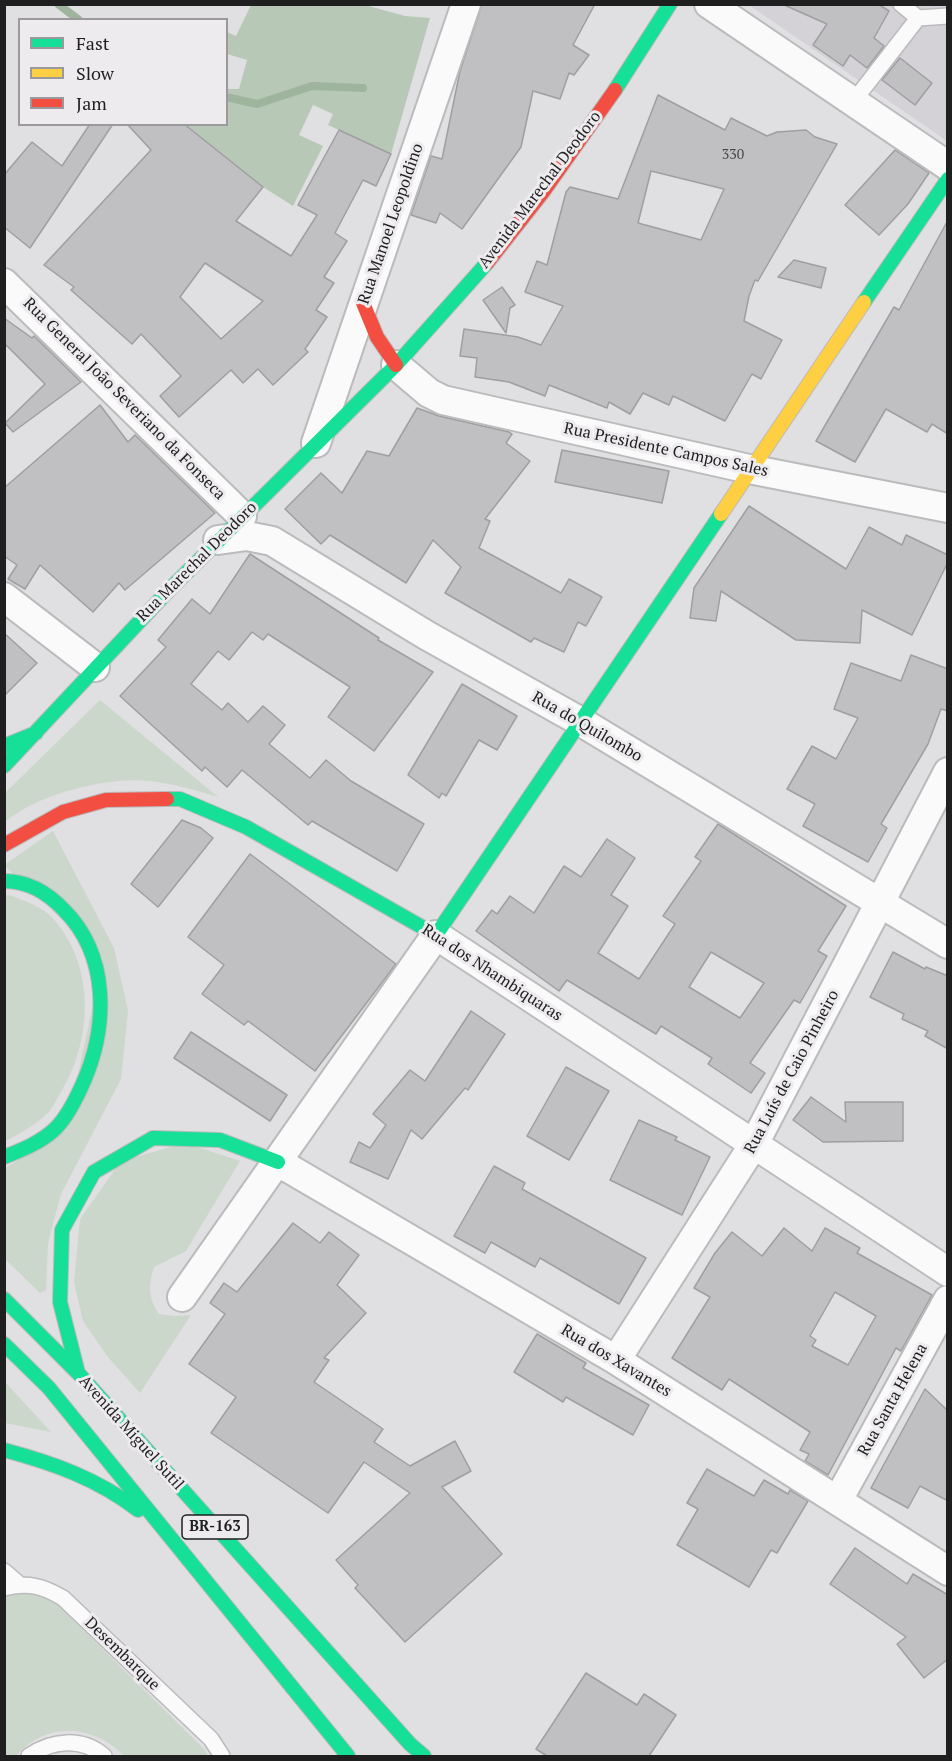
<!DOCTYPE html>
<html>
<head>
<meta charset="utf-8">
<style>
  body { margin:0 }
  #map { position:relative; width:952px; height:1761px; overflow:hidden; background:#e0dfe1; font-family:"PT Serif",serif }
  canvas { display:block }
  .frame { position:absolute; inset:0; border:6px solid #1f1f20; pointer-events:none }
  .legend { position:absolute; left:18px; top:18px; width:210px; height:108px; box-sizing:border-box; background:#eeebef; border:2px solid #9b999c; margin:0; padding:8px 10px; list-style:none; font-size:18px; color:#1f1f20 }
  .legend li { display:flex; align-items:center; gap:12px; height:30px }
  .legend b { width:30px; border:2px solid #9b999c }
</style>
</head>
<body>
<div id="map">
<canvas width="952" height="1761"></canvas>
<div class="frame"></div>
<ul class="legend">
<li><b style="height:8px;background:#16e098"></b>Fast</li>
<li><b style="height:8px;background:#ffcf43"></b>Slow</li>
<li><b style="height:8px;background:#f24e42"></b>Jam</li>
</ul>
</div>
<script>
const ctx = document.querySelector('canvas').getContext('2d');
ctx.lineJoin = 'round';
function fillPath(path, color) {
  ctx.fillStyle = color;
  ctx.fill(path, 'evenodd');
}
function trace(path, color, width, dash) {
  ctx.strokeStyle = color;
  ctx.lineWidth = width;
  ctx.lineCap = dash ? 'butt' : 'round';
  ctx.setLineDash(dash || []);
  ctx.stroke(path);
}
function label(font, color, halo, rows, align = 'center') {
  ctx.font = font + ' "PT Serif",serif';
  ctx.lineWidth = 6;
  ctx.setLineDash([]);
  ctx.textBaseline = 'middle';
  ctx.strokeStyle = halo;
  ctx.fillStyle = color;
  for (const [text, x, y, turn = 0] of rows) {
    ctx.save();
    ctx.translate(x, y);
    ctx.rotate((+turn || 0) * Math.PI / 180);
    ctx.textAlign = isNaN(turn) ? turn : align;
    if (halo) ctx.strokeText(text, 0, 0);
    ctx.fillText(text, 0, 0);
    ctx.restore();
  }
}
fillPath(new Path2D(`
  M749,5H947V141Z`), '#d4d1d7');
fillPath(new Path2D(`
  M100,700L218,797C196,790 174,784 150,781C108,776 37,794 5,822V793Z
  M53,831L114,948L128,1011L121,1079L61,1194L48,1243L46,1290L40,1293L5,1259V1168L66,1130L103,958L4,865Z
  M9,895C26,901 44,907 56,922C95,969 92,1040 62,1090C57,1098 53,1108 47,1114C35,1125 20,1134 5,1141L4,896Z
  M185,1143L240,1161L186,1251L154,1267C148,1286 148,1297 159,1314L174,1316L191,1315L140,1393L107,1356L83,1321L74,1282L80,1219L121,1161Z
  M4,1382H5L51,1432L5,1423Z
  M28,1591L51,1598L205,1750L208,1756H124C93,1724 46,1721 16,1756H5L4,1593Z`), '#ccd7cb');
fillPath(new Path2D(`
  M251,5H365L405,16L430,18L391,154L328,125L333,114L313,105L299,135L323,146L293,206L263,187L184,125L226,124L227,89H239L247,60L227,54V32L236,36Z`), '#b8c8b7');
trace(new Path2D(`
  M58,4L79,20
  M226,97L257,104L312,86L363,88`), '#9fb49d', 8);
const building = new Path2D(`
  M482,4H595L573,45L589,55L574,75L569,73L560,99L533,91L521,147L462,229L440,213L436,223L411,215L431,156L442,159L460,71Z
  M782,4H878L889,11L874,38L884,46L867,68L850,55L843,66L813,45L827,24Z
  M900,58L932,83L915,105L882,80Z
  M658,95L725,130L731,118L767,136L777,132L806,130L815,137L837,144L758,281L755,280L749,296L744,321L782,340L761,379L752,374L725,421L673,396L669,405L643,393L630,414L609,402L607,408L549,385L545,396L509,382L475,377L477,358L460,356L464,329L518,337L541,345L563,306L525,292L537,261L547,265L566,192L570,187L618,199ZM651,171L724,189L701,240L638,223Z
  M90,124H113L30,248L4,227V175L32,142L62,166Z
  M127,124H184L263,187L236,221L291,256L317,215L298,205L339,130L391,154L376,186L363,180L335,233L347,241L324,277L334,283L316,310L327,317L305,349L308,352L273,385L258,369L243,383L231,370L179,417L160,396L181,376L141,334L132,344L71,290L74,287L44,265L151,150ZM205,263L263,301L221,339L180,297Z
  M895,150L929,173L908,204L879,235L845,205Z
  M948,220V434L932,424L927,432L886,409L855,462L816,441L894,307L899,310Z
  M794,260L826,268L821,288L778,277Z
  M502,287L515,305L510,308L506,333L483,300Z
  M4,318L32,338L34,336L81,382L13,432L5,423L45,384L4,343Z
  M100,405L128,442L135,435L215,513L125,590L119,583L93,612L40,565L25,589L8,579L17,565L4,556V488Z
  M417,408L439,416L509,432L512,434L506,443L530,461L485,519L490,521L479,548L561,593L569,579L602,597L586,626L578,622L564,652L534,638L531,642L445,593L461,567L433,540L406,583L330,535L321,544L285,509L321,473L342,493L367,451L389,456Z
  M562,450L669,471L662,503L555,482Z
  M749,506L846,569L869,527L902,545L906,535L948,555V562L912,635L862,610L860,643L796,640L721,591L716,621L690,618L694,588Z
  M250,554L379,638L378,640L433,672L374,751L328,717L350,687L268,634L263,640L252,632L229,660L218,651L191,684L222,710L228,703L248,722L263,706L285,725L269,744L310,778L326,760L351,781L424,824L397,871L312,821L308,825L242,770L227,787L205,767L202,771L120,696L166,647L158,640L192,599L210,614Z
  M4,633L37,663L4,696Z
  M911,655L948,669V711L941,709L928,744L881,824L887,828L868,862L803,826L815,804L787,789L812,746L836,759L858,718L834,709L851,663L901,681Z
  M462,684L517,716L497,750L479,740L446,796L442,793L439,798L408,775Z
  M182,820L201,828L213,838L158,907L131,884Z
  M718,824L846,906L818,951L827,956L800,1003L794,1000L750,1063L765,1073L751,1093L708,1064L712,1058L661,1026L656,1034L567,980L559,991L476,931L492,910L497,914L510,896L534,913L564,866L581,877L607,839L635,858L611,895L628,906L598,953L639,979L675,924L663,916L701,861L695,857ZM711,952L764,983L740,1018L689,987Z
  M250,854L396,964L315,1071L248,1021L244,1025L202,994L224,965L188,937Z
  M893,952L925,969L926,967L948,976V1049L925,1036L928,1031L902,1019L904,1014L870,997Z
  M471,1011L505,1034L468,1090L465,1088L422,1139L411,1130L388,1179L350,1162L359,1142L370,1148L386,1125L373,1114L410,1070L425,1081Z
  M191,1032L287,1095L270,1121L174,1058Z
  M566,1067L609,1091L569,1160L527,1136Z
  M811,1097L846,1122L845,1102H903V1141L823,1142L793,1120Z
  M639,1120L677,1137L675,1140L710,1157L682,1215L610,1180Z
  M494,1166L525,1183L522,1189L646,1258L619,1304L540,1258L535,1267L491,1242L485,1253L454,1236Z
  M293,1223L320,1243L329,1232L359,1255L337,1285L366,1313L324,1358L329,1360L314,1382L383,1429L374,1442L410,1466L455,1441L471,1471L442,1487L502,1554L405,1642L355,1588L358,1585L336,1560L410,1493L364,1462L328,1513L211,1433L236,1397L189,1364L225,1314L210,1303L224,1283L237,1292Z
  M784,1228L812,1251L825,1228L860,1248L857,1253L932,1295L901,1351L896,1348L828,1475L805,1461L809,1454L800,1450L810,1432L729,1379L722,1390L672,1358L710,1297L694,1288L715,1253L732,1232L762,1256ZM835,1292L876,1316L848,1365L812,1346L816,1340L810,1336Z
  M537,1334L586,1363L583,1368L649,1405L633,1435L566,1397L563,1402L514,1372Z
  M925,1389L948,1411V1501L920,1486L908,1508L871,1488Z
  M707,1469L754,1496L764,1480L788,1494L790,1490L808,1501L777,1553L771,1550L749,1587L677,1545L698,1509L687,1503Z
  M855,1548L907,1584L913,1574L948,1595V1659L924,1678L897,1644L906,1637L830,1584Z
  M586,1673L637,1705L644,1694L676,1715L649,1756H547L536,1749Z`);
fillPath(building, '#c0bfc1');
trace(building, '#9f9ea0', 1.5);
const lane = new Path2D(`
  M901,4L918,18
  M853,102L918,18L948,16
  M4,1571L19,1584
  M4,1588C28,1582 43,1586 63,1598L211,1739L222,1756
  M29,1756C52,1740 82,1737 104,1756`);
const street = new Path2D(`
  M709,4L948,166
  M4,283L242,516
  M396,365L429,393L443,400L749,469L948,508
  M316,443L466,4
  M218,540L247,536L272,541L426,635L583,723L948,944
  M4,597L95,667
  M278,1162L616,1360L948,1571
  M182,1297L436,935L948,1272
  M616,1360L754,1144L948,772
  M838,1500L948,1300`);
const fast = new Path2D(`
  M615,90L670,4
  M864,302L948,179
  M4,746L36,733
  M4,766L169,590L396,365L487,263
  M167,799H180L246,827L436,935L721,514
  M4,881C28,881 48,893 64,910C109,955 108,1025 84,1081C77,1097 68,1116 56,1128C42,1142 22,1150 4,1157
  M4,1299L78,1373L410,1744L424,1756
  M4,1344L49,1388L348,1756
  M78,1373L60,1302L62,1230L94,1172L153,1138L220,1140L278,1162
  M4,1450C53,1463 98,1479 138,1510`);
const slow = new Path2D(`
  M721,514L864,302`);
const jam = new Path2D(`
  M487,263L543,192L615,90
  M363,303L377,337L396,365
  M4,845L63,812L106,800L167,799`);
trace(lane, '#bbbabc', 18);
trace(street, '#bbbabc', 32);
trace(fast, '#bbbabc', 16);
trace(slow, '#bbbabc', 16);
trace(jam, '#bbbabc', 16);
trace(lane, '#fafafa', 15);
trace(street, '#fafafa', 28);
trace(fast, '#16e098', 14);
trace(slow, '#ffcf43', 14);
trace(jam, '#f24e42', 14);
label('14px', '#474748', null, [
  ["330",733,155]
]);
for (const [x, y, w] of [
  [215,1527,66]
]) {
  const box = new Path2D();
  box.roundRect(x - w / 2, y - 12, w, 24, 4.5);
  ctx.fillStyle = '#eeebef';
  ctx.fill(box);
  trace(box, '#1f1f20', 1.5);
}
label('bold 15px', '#1f1f20', null, [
  ["BR-163",215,1527]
]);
label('16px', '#1f1f20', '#eeebef', [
  ["Avenida Marechal Deodoro",540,190,-53],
  ["Rua Manoel Leopoldino",391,224,-71],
  ["Rua General João Severiano da Fonseca",124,399,45],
  ["Rua Presidente Campos Sales",666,450,12],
  ["Rua Marechal Deodoro",197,562,-45],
  ["Rua do Quilombo",587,727,30],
  ["Rua dos Nhambiquaras",492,973,33],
  ["Rua Luís de Caio Pinheiro",792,1072,-62],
  ["Rua dos Xavantes",616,1361,31],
  ["Rua Santa Helena",893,1400,-61],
  ["Avenida Miguel Sutil",131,1433,48],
  ["Desembarque",122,1654,44]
]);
</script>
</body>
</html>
